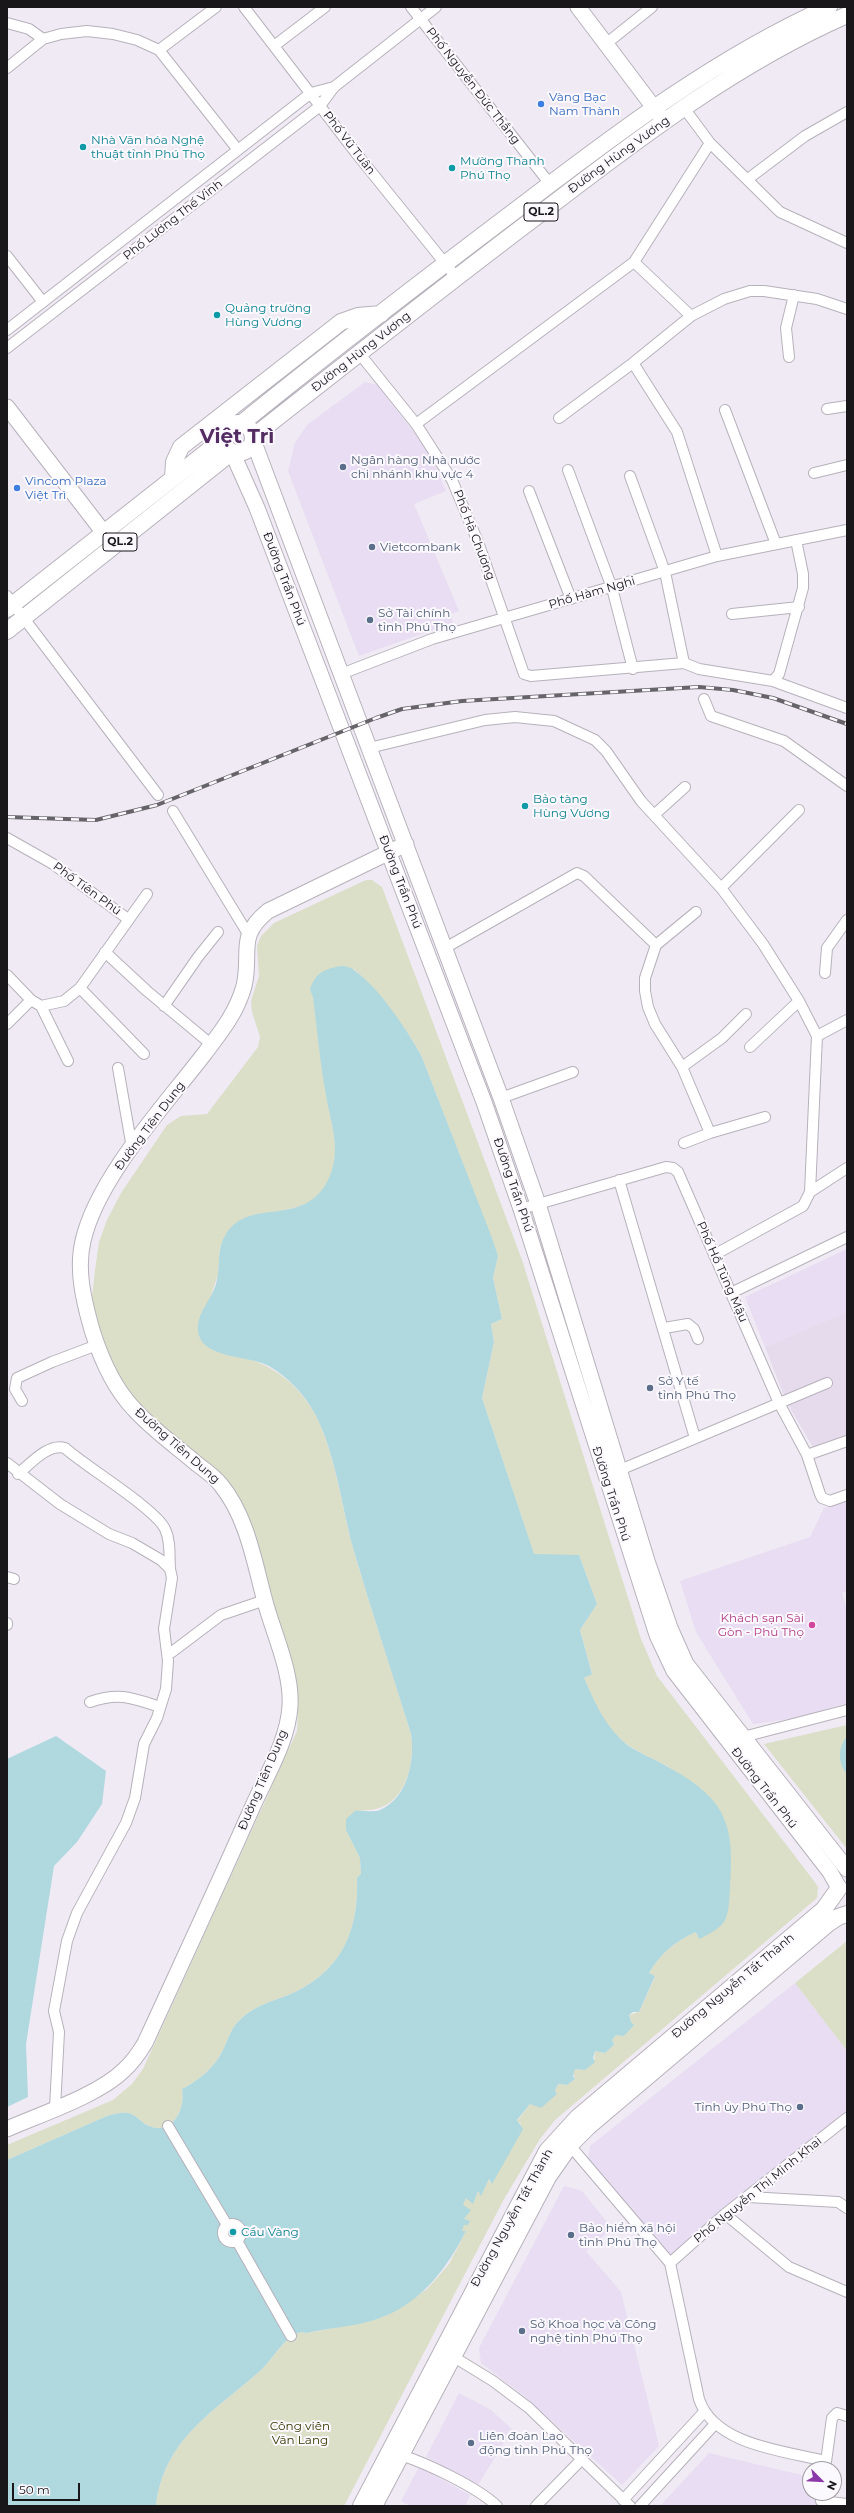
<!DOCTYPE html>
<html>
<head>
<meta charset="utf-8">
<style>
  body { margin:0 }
  #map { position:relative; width:854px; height:2513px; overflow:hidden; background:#efeaf4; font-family:Montserrat,sans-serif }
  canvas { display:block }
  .frame { position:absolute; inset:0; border:8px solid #19171a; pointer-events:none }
  .north { position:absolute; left:802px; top:2461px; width:40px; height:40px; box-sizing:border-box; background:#fbf8fe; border:1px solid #a19ea3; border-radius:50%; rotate:114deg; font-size:11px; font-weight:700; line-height:16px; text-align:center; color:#19171a }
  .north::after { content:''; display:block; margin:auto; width:14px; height:18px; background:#8b39a8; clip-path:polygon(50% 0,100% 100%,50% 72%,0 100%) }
  .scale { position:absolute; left:12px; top:2483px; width:68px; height:18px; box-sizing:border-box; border:2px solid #19171a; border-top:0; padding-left:5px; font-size:12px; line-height:14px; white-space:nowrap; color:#19171a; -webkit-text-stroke:3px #fbf8fe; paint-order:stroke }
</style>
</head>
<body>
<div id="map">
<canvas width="854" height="2513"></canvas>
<div class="frame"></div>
<div class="north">N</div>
<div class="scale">50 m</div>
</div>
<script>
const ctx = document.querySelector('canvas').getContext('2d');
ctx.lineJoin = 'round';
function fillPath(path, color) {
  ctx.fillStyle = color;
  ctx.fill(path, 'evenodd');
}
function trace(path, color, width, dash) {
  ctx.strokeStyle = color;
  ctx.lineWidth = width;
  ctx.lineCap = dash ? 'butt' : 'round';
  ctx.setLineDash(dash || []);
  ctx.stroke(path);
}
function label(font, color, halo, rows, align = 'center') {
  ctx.font = font + ' Montserrat,sans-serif';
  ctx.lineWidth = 4;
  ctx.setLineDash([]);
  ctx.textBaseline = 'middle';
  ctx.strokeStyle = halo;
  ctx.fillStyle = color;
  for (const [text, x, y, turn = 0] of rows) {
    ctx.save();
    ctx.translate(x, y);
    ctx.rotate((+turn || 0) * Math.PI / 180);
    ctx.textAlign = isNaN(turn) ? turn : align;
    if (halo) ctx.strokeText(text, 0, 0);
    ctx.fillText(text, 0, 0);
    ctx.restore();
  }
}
fillPath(new Path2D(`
  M365,382L377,385L415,434L432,458L446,491L414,504L459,611L451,614L453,623L359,656L288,471L295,443L307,425Z
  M847,1249V1312L765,1347L745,1297Z
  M847,1501V1591L842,1593L847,1611V1703L797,1718L753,1724L696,1632L680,1581L810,1537L824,1508Z
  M795,1983L847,2051V2110L671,2257L588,2159L590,2146Z
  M564,2186L582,2191L612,2228L586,2251L621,2292L659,2446L622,2485L523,2395L481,2363L479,2348Z
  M459,2393L491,2410L512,2429L478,2485L426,2457Z
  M709,2453L810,2477V2493H818L816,2506H660Z
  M419,2467L470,2495L465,2506H410L401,2501Z`), '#e8ddf2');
fillPath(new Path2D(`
  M847,1312V1436L814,1449L786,1401L765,1347Z`), '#e5dbec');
fillPath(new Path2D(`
  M366,880H372L382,887L522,1260L641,1639L657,1676L814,1881L818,1887L817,1898L555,2120L540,2139L504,2199L344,2506H156C164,2437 216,2411 262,2369C275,2356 284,2337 301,2332L307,2333L370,2321L385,2316L401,2307L427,2289L436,2279L449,2264L466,2231H461L466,2214L462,2205L466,2198H475L478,2191L481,2195L489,2179L491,2183L521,2124L517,2121L530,2104L557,2094L555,2091L558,2084L567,2085L575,2079L573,2072L575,2069L585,2070L594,2062L595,2051L605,2053L614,2045L612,2040L616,2035L622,2034L634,2025L631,2023L629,2015L639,2012L655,1977L649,1973C661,1953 675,1941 696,1932L699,1939L669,1767C656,1760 641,1754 628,1745C605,1730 594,1702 584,1678L592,1673L580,1630L597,1604L579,1555H534L482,1398L494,1342L491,1324L502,1319L493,1278L498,1256L421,1055C403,1022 379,996 354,969L310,990L313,996L326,1093L334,1134L336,1150L333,1168L327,1184L317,1198L301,1206L273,1213L220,1247L218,1275L209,1301L234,1355C269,1362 297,1382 315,1414C334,1448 342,1508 353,1548C371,1610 392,1671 411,1734C416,1767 403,1813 362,1810L346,1830L360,1858L361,1875L357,1878C359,1928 343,1969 295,1992C276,2001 256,2004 241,2019C232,2026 229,2037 224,2048C216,2066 200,2080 182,2089C186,2108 173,2136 149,2126C141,2123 137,2115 128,2113C121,2112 114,2114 107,2116L7,2160V2145L113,2100L132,2084L143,2069L297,1731L298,1707L281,1641L238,1508L126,1397L97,1329L92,1297L95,1270L99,1242L107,1220L121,1193L167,1125L181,1116L207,1114L258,1047L260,1037L252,1012L251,1001L259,976L257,946L261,936L274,923Z
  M847,1725V1849L764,1744Z
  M847,1941V2051L795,1983Z`), '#dbdfc8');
fillPath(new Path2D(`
  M340,966C345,966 351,967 354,970C380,989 405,1027 421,1055L492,1238L498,1256L493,1278L502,1319L491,1324L494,1342L482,1398L534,1554L579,1555L597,1604L580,1630L592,1674L584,1678C595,1703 605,1726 626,1744C638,1753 655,1759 668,1767C726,1799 735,1823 730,1888C728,1919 729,1925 699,1939L696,1932C675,1941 661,1953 649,1973L655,1976L639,2012H633L629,2015L631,2022L634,2025L624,2036L616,2035L612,2040L614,2045L605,2053L595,2051L593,2058L595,2062L585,2070L575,2069L573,2076L575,2079L567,2085L558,2084L555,2091L557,2094L541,2108L530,2104L517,2120L523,2129L492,2184L489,2179L481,2196L478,2191L473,2204L466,2198L463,2205L471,2210L464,2219L470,2221L468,2225H464L462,2231H466C445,2272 417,2308 371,2321C350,2327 328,2328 307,2333L301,2332C284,2337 275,2356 262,2369C216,2411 164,2437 156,2506H7V2160L107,2116C114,2114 121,2112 128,2113C137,2115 141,2123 149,2126C173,2136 186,2108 182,2089C200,2080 216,2066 224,2048C229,2037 232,2026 241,2019C256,2004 276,2001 295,1992C343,1969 359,1928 357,1878L361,1874L360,1858L346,1830V1819L355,1811C363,1810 373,1813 380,1810C408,1798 415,1760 411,1734C392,1672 371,1610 353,1548C342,1507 335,1451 315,1414C305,1395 288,1377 269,1366C247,1354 195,1360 198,1325C199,1311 212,1298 216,1284C221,1268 216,1251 225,1236C248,1193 311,1234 332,1170C340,1145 330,1120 326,1095C320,1062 317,1029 313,997L310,990C315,973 323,970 340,966Z
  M56,1736L106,1771L102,1804L77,1842L54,1866L26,2044L28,2097L7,2107V1759Z
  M847,1736V1774C837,1762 838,1748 847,1736Z`), '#afd8df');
const street = new Path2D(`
  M244,7L356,153L456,277
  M411,7L550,184
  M7,23L29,29L43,39
  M607,43L652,7
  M274,46L325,7
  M159,50L216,7
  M7,68L43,39L61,34L87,31L113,34L137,40L159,50L238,150
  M684,108L710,143L780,212L847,243
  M748,179L805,136L847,112
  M7,256L43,302
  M634,262L691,316
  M7,330L311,93L334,87
  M7,348L320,106L334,87L436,7
  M359,353L416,424L452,480L478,542L524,674L531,676L684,663L699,669L773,681L779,674L803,588V574L796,540
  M789,357L786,328L794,295
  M633,363L677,432L717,556
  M827,409L847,406
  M725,410L776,544
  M559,418L633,363L691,316L724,299L750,291H764L817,299L847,309
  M416,424L634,262L710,143
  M568,470L612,588L633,669
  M814,473L847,465
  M630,476L665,572L684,663
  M529,491L571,599
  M7,596L158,795
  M732,614L799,607
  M341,674L432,639L717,556L847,530
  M773,681L847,708
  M704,699L711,716L784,741L847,786
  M369,748L485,720L515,717L554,721L595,740L606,751L641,801L721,888L763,944L799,1001L817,1036L810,1192L803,1206L714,1255
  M173,811L248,934
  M654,815L685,787
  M7,838L53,864L128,919
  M721,888L799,810
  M445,948L577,873L584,876L656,945
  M105,952L147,991L212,1045
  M825,973L827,948L847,920
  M7,975L31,1000
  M80,988L144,1054
  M41,1006L68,1061
  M164,1006L198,957L218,932
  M7,1024L31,1000L41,1006L64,1001L80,988L147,894
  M817,1036L847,1020
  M750,1047L799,1001
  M682,1067L722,1038L746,1014
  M118,1068L132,1148
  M501,1098L573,1072
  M710,1133L765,1117
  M684,1143L710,1133L682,1067L655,1024L648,1007L645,991V978L656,945L696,912
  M619,1180L695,1438
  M810,1192L847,1168
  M521,1209L666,1167L673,1168L678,1172L779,1403L807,1455L820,1494L822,1498L830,1501L847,1495
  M731,1293L847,1237
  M664,1328L688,1324L694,1329L698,1339
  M22,1401L15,1389L17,1378L52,1362L97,1345
  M807,1455L847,1441
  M7,1463L60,1504L109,1534L132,1543L161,1560L170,1569L172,1578L164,1629L168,1661L166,1689L157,1718L144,1744L135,1798L126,1823L77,1913L67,1941L54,2011L59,2032L55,2108
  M615,1472L827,1383
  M18,1474C30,1464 48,1443 65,1448C86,1467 156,1509 165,1529C171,1541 169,1556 170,1569
  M7,1577L14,1579
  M7,1623V1625
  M167,1653L172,1652L221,1615L265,1600
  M90,1702C120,1692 132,1698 160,1707
  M739,1738L847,1710
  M168,2126L227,2225
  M567,2142L670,2263L699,2399C714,2445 784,2451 826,2461
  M748,2197L838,2202L847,2208
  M725,2214L789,2267L847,2292
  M223 2233a9 9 0 1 1 18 0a9 9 0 1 1-18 0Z
  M237,2241L291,2336
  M670,2263L725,2214L847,2118
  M449,2354L493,2381L529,2408L630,2506
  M401,2455C428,2464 477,2487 497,2506
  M825,2469L832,2418L837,2413L847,2416
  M623,2500L704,2412
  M821,2501L847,2504
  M536,2506L581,2460
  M640,2506L715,2424`);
const secondary = new Path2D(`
  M578,7L661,117
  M7,407L104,533
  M253,440L501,1098L538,1204L647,1561L670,1628L686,1664L847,1869
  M232,452L257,508L484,1102L521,1209L657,1635L674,1671L830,1872L839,1888
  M7,2129C41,2114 99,2095 124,2070C133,2062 139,2053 145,2043C181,1965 217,1887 252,1808C266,1776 288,1741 290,1706C292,1673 275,1637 266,1605C255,1566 248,1518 221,1485C215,1477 205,1470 197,1464C176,1446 153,1430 134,1409C113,1387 101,1359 92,1330C84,1302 76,1270 83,1241C97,1178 166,1104 205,1053C221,1032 237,1012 244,986C252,952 236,937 268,911L406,844`);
const primary = new Path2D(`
  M223 438a15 15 0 1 1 30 0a15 15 0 1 1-30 0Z
  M242,423C333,349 426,278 520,207C617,133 717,57 829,7
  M254,436C352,359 449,282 549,207C643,135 738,63 847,15
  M173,478L174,462L181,447L341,322L358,316L381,314
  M7,609L223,439
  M7,631L232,452
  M361,2506L547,2151L578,2117L824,1909L839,1888
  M374,2506L548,2177L571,2144L588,2127L829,1923L838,1917L847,1914`);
trace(street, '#b7b1bb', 12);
trace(secondary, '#b7b1bb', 17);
trace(primary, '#b7b1bb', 18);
trace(street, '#fff', 10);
trace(secondary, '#fff', 15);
trace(primary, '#fff', 16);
const rail = new Path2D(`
  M7,817L96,820L157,805L376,718L402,709L462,701L699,687L733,690L773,698L847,724`);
trace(rail, '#666369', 4);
trace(rail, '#fbf8fe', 2.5, [8]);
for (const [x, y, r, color] of [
  [541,104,4,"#3f7fe0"],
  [83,147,4,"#0f9aa8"],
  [452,168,4,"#0f9aa8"],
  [217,315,4,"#0f9aa8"],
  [343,467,4,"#5c6f8a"],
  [17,488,4,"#3f7fe0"],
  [372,547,4,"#5c6f8a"],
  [370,620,4,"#5c6f8a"],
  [525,806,4,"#0f9aa8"],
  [650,1388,4,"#5c6f8a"],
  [812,1625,4,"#d1479c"],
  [800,2107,4,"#5c6f8a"],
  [233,2232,4,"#0f9aa8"],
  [571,2235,4,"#5c6f8a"],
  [522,2331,4,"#5c6f8a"],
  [471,2443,4,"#5c6f8a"]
]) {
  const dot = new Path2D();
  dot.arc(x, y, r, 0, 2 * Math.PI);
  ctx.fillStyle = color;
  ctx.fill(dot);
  trace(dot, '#fbf8fe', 1.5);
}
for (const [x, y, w] of [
  [541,212,34],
  [120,542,34]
]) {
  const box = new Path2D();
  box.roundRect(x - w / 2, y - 9, w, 18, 3);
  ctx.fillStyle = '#fbf8fe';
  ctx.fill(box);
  trace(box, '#19171a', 1);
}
label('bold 11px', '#19171a', null, [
  ["QL.2",541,212],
  ["QL.2",120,542]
]);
label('12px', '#19171a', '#fbf8fe', [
  ["Phố Nguyễn Đức Thắng",473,86,52],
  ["Phố Vũ Tuân",349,143,52],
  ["Đường Hùng Vương",619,155,-36],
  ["Phố Lương Thế Vinh",173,220,-38],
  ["Đường Hùng Vương",361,352,-38],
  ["Phố Hà Chương",474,535,69],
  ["Đường Trần Phú",284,579,69],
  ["Phố Hàm Nghi",592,593,-16],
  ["Đường Trần Phú",400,882,69],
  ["Phố Tiên Phú",87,889,36],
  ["Đường Tiên Dung",150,1126,-53],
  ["Đường Trần Phú",513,1185,71],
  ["Phố Hồ Tùng Mậu",722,1272,66],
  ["Đường Tiên Dung",177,1446,41],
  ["Đường Trần Phú",611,1494,72],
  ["Đường Tiên Dung",263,1780,-67],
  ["Đường Trần Phú",764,1788,52],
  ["Đường Nguyễn Tất Thành",733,1986,-40],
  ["Phố Nguyễn Thị Minh Khai",758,2190,-39],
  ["Đường Nguyễn Tất Thành",512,2218,-61]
]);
label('12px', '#366cbe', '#fbf8fe', [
  ["Vàng Bạc",549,97],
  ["Nam Thành",549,111],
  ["Vincom Plaza",25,481],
  ["Việt Trì",25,495]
], 'left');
label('12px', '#0d838f', '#fbf8fe', [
  ["Nhà Văn hóa Nghệ",91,140],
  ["thuật tỉnh Phú Thọ",91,154],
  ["Mường Thanh",460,161],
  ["Phú Thọ",460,175],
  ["Quảng trường",225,308],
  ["Hùng Vương",225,322],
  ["Bảo tàng",533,799],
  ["Hùng Vương",533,813],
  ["Cầu Vàng",241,2232]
], 'left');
label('12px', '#4e5e75', '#fbf8fe', [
  ["Ngân hàng Nhà nước",351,460],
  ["chi nhánh khu vực 4",351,474],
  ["Vietcombank",380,547],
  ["Sở Tài chính",378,613],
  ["tỉnh Phú Thọ",378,627],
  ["Sở Y tế",658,1381],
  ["tỉnh Phú Thọ",658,1395],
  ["Tỉnh ủy Phú Thọ",792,2107,"right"],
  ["Bảo hiểm xã hội",579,2228],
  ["tỉnh Phú Thọ",579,2242],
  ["Sở Khoa học và Công",530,2324],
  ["nghệ tỉnh Phú Thọ",530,2338],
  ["Liên đoàn Lao",479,2436],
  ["động tỉnh Phú Thọ",479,2450]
], 'left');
label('12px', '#b23c85', '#fbf8fe', [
  ["Khách sạn Sài",804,1618],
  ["Gòn - Phú Thọ",804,1632]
], 'right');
label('12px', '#353a01', '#fbf8fe', [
  ["Công viên",300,2426],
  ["Văn Lang",300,2440]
]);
label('bold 20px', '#532c62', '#fbf8fe', [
  ["Việt Trì",237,437]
]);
</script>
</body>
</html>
